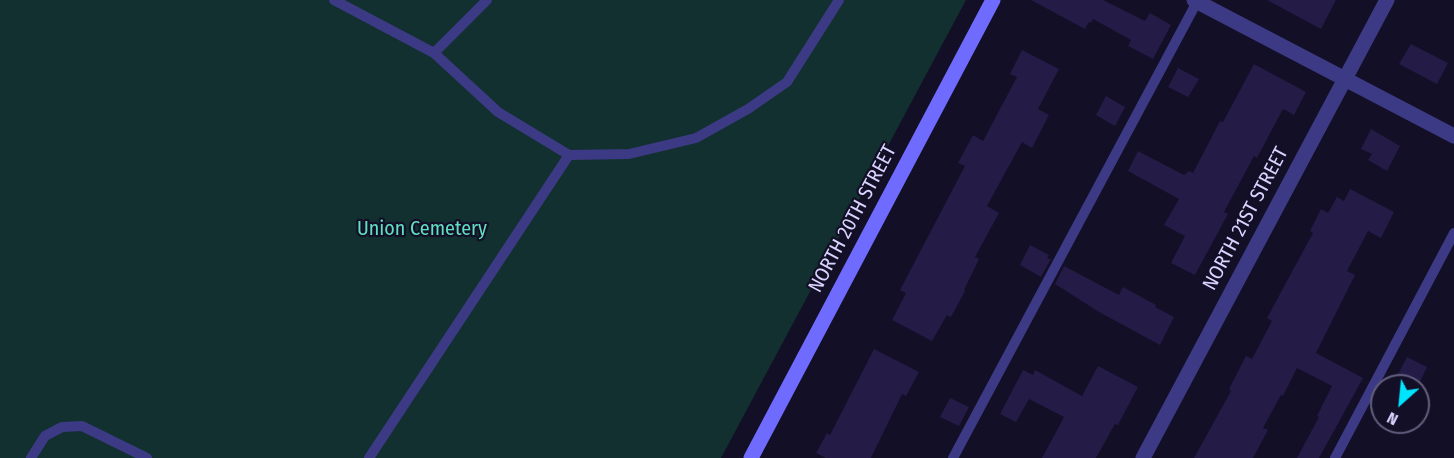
<!DOCTYPE html>
<html>
<head>
<meta charset="utf-8">
<style>
  body { margin:0 }
  #map { position:relative; width:1454px; height:458px; overflow:hidden; background:#130f26; font-family:"Fira Sans Condensed",sans-serif }
  canvas { display:block }
  .north { position:absolute; left:1370px; top:374px; width:60px; height:60px; box-sizing:border-box; background:#130f26; border:2px solid #625e7d; border-radius:50%; rotate:207deg; font-size:16px; font-weight:700; line-height:24px; text-align:center; color:#d9d4ff }
  .north::after { content:''; display:block; margin:auto; width:21px; height:27px; background:#00e5ff; clip-path:polygon(50% 0,100% 100%,50% 72%,0 100%) }
</style>
</head>
<body>
<div id="map">
<canvas width="1454" height="458"></canvas>
<div class="north">N</div>
</div>
<script>
const ctx = document.querySelector('canvas').getContext('2d');
ctx.lineJoin = 'round';
function fillPath(path, color) {
  ctx.fillStyle = color;
  ctx.fill(path, 'evenodd');
}
function trace(path, color, width, dash) {
  ctx.strokeStyle = color;
  ctx.lineWidth = width;
  ctx.lineCap = dash ? 'butt' : 'round';
  ctx.setLineDash(dash || []);
  ctx.stroke(path);
}
function label(font, color, halo, rows, align = 'center') {
  ctx.font = font + ' "Fira Sans Condensed",sans-serif';
  ctx.lineWidth = 4.5;
  ctx.setLineDash([]);
  ctx.textBaseline = 'middle';
  ctx.strokeStyle = halo;
  ctx.fillStyle = color;
  for (const [text, x, y, turn = 0] of rows) {
    ctx.save();
    ctx.translate(x, y);
    ctx.rotate((+turn || 0) * Math.PI / 180);
    ctx.textAlign = isNaN(turn) ? turn : align;
    if (halo) ctx.strokeText(text, 0, 0);
    ctx.fillText(text, 0, 0);
    ctx.restore();
  }
}
fillPath(new Path2D(`
  M0,0H966L721,458H0Z`), '#12302f');
fillPath(new Path2D(`
  M1031,0H1103L1145,21L1150,13L1171,25L1153,59L1128,46L1131,40L1093,19L1091,23L1089,22L1085,29Z
  M1267,0H1336L1321,29Z
  M1411,44L1448,63L1437,84L1399,64Z
  M1022,50L1059,69L1038,109L1049,115L1032,148L1022,142L987,206L999,213L975,257L979,259L964,290L965,291L951,317L947,315L932,341L892,320L906,293L900,290L965,166L958,163L973,135L983,141L1017,77L1010,74Z
  M1254,64L1306,92L1294,115L1283,109L1257,158L1254,156L1224,212L1228,214L1195,275L1171,263L1185,236L1164,225L1179,199L1128,171L1138,151L1184,175L1189,171L1193,173L1220,121L1223,122Z
  M1178,68L1199,79L1188,97L1168,87Z
  M1106,96L1125,107L1115,126L1096,115Z
  M1371,129L1400,146L1387,171L1368,160L1372,154L1361,149Z
  M1350,189L1394,212L1381,238L1368,231L1347,271L1355,275L1316,353L1363,378L1319,458H1297L1319,417L1317,416L1332,386L1297,368L1283,396L1281,395L1263,428L1268,430L1253,458H1194L1231,391L1229,389L1246,356L1252,359L1272,321L1267,318L1313,233L1310,231L1321,209L1328,213L1337,197L1344,201Z
  M1030,245L1049,255L1047,258L1051,259L1041,277L1020,265Z
  M1064,266L1119,295L1123,287L1156,305L1155,307L1174,317L1160,345L1099,312L1055,284Z
  M874,349L919,372L906,396L902,394L871,458H826L816,453L827,433L830,435Z
  M1407,357L1427,367L1418,386H1412L1396,378Z
  M1098,366L1138,387L1118,425L1115,424L1096,458H1042L1064,417L1029,399L1016,422L1000,414L1023,370L1033,375L1035,370L1082,396Z
  M950,398L969,407L959,426L940,417Z`), '#241b47');
trace(new Path2D(`
  M334,0L434,53L487,0
  M434,53L498,112L569,155L629,154L696,138L748,109L787,82L839,0
  M31,458L45,436L62,427L82,426L147,458
  M369,458L569,155
  M953,458L1198,0
  M1335,458L1454,233`), '#3d3a85', 10);
trace(new Path2D(`
  M1194,0L1454,136
  M1143,458L1387,0`), '#3d3a85', 15);
trace(new Path2D(`
  M751,458L993,0`), '#6f6bff', 15);
label('20px', '#d9d4ff', '#130f26', [
  ["NORTH 20TH STREET",853,219,-62],
  ["NORTH 21ST STREET",1246,219,-62]
]);
label('20px', '#5fe0c0', '#130f26', [
  ["Union Cemetery",422,229]
]);
</script>
</body>
</html>
